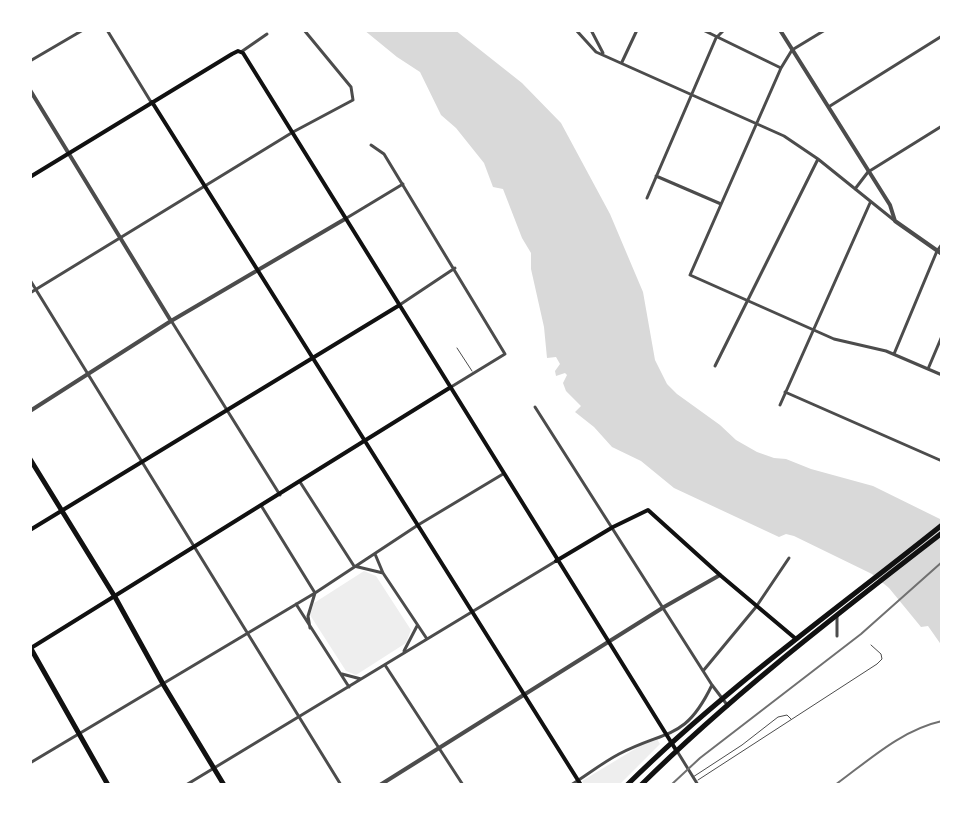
<!DOCTYPE html>
<html>
<head>
<meta charset="utf-8">
<style>
  body { margin:0 }
  #map { position:relative; width:972px; height:815px; overflow:hidden; background:#fff; font-family:"Roboto Condensed",sans-serif }
  canvas { display:block }
  .frame { position:absolute; inset:0; border:32px solid #fff; pointer-events:none }
</style>
</head>
<body>
<div id="map">
<canvas width="972" height="815"></canvas>
<div class="frame"></div>
</div>
<script>
const ctx = document.querySelector('canvas').getContext('2d');
ctx.lineJoin = 'round';
function fillPath(path, color) {
  ctx.fillStyle = color;
  ctx.fill(path, 'evenodd');
}
function trace(path, color, width, dash) {
  ctx.strokeStyle = color;
  ctx.lineWidth = width;
  ctx.lineCap = dash ? 'butt' : 'round';
  ctx.setLineDash(dash || []);
  ctx.stroke(path);
}
fillPath(new Path2D(`
  M364,571L376,576L411,630L406,643L356,675L346,671L310,615L314,603Z
  M657,739L660,744L619,785H584L582,781L648,741Z`), '#eee');
fillPath(new Path2D(`
  M364,30H455L522,83L561,123L610,214L643,292L655,360L667,384L677,394L720,425L736,440L757,452L774,458L786,459L811,469L873,486L942,520V646L928,626L921,627L889,588L872,574L794,536L786,534L779,537L674,488L641,461L612,447L594,427L575,412L581,406L566,391L563,383L567,375L565,373L556,376L555,371L560,364L556,357L547,358L544,327L531,269V253L522,238L503,189L493,187L484,163L456,128L441,115L420,72L397,57Z`), '#d9d9d9');
trace(new Path2D(`
  M457,348L472,371
  M693,777L742,745L778,717L787,715L791,719
  M698,780L877,664L882,659L881,654L871,645`), '#4c4c4c', 1);
trace(new Path2D(`
  M107,30L151,102
  M576,30L596,52L784,136L818,159L895,221
  M591,30L603,53
  M703,30L781,68
  M825,30L792,50L781,68L690,275L834,339L886,351L942,375
  M241,52L267,34
  M30,61L83,30
  M622,62L637,30
  M830,106L942,36
  M371,145L384,154L505,354L451,387
  M656,176L721,204
  M855,189L868,172L942,126
  M647,198L716,38L724,30
  M345,219L403,184
  M30,280L341,785
  M30,293L293,132L353,100L351,87L304,30
  M398,306L455,268
  M172,322L280,495
  M894,354L937,251L942,244
  M715,366L818,159
  M928,369L942,336
  M785,392L942,461
  M780,405L870,203
  M535,407L712,685L728,706
  M300,482L354,566L383,573
  M262,507L315,593L308,616L310,628
  M375,554L383,573L427,639
  M296,604L349,687
  M837,636V616
  M404,651L417,626
  M385,665L463,785
  M703,671L756,607L789,558
  M342,674L361,679
  M677,751L698,785
  M30,763L315,593L418,525L503,474
  M186,785L556,561
  M571,785C587,775 602,763 619,754C667,729 685,741 712,685`), '#4c4c4c', 3);
trace(new Path2D(`
  M780,30L890,205L895,221L942,254
  M30,90L171,321
  M30,411L171,321L345,219
  M380,785L664,607L720,575`), '#4c4c4c', 4);
trace(new Path2D(`
  M152,102L581,785
  M30,177L232,54L238,51L243,53L676,750
  M30,530L398,306
  M556,561L613,527L648,510L720,575L796,639
  M31,648L451,387`), '#111', 4);
trace(new Path2D(`
  M30,459L115,597L163,684L224,785
  M30,647L108,785
  M627,785C724,689 836,610 942,525
  M641,785C734,693 839,613 942,533`), '#111', 5);
trace(new Path2D(`
  M671,785L700,758L861,634L942,562
  M835,785C868,761 901,730 942,721`), '#707070', 2);
</script>
</body>
</html>
